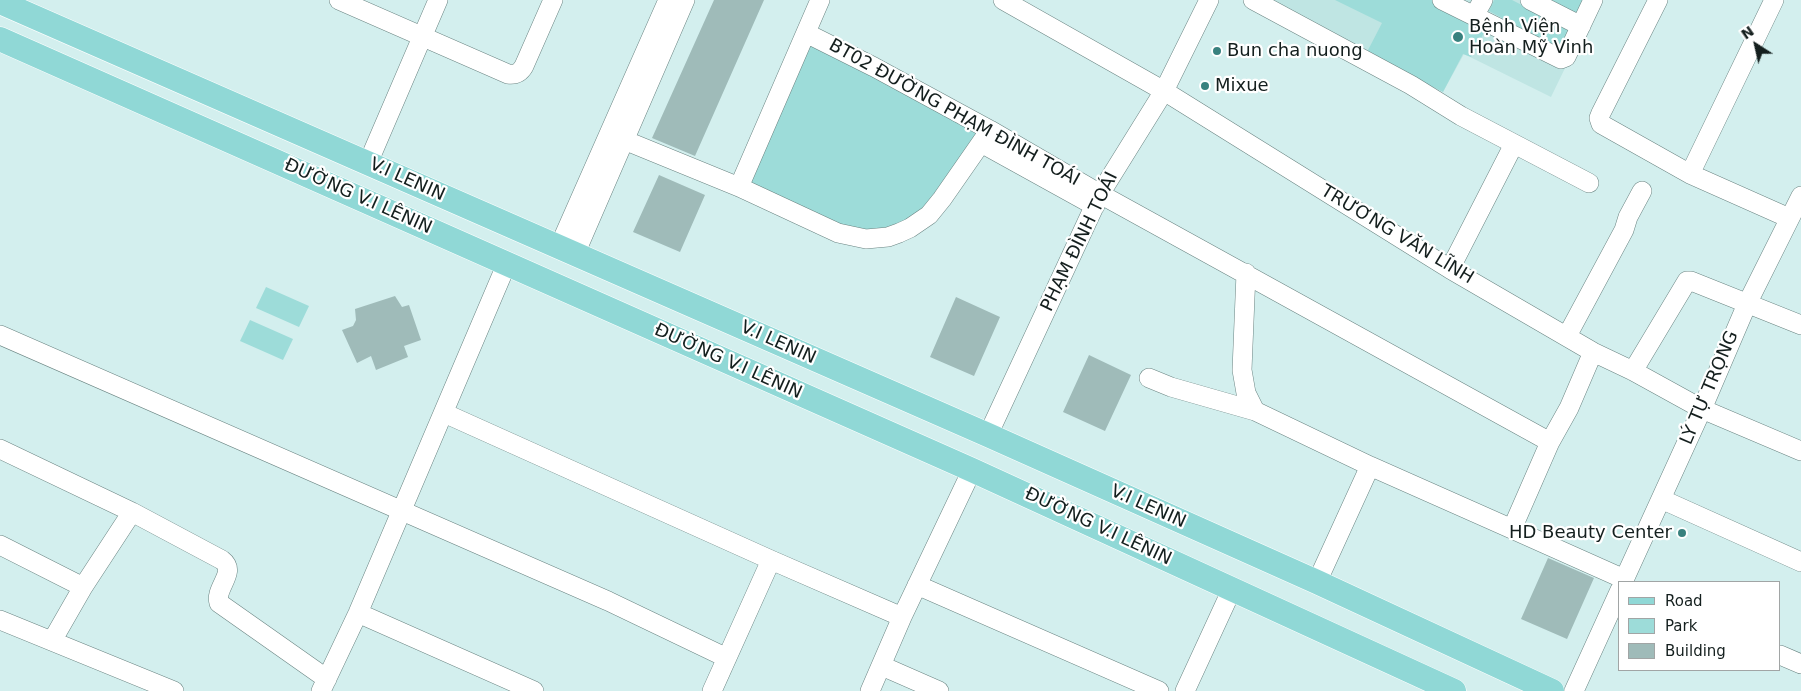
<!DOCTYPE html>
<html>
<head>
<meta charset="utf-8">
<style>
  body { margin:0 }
  #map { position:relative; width:1801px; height:691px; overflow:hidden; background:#d3efee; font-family:"DejaVu Sans",sans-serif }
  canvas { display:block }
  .legend { position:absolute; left:1618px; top:581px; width:162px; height:90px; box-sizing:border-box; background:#fff; border:1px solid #a1a5a5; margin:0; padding:6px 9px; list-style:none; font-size:15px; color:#141f1e }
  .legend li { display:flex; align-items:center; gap:10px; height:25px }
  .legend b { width:25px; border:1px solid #a1a5a5 }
  .north { position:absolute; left:1731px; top:20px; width:50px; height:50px; -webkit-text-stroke:4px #fff; paint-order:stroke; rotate:325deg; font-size:14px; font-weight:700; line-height:20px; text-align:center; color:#141f1e }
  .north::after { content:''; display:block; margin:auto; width:18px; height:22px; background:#141f1e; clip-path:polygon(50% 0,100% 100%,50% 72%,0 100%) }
</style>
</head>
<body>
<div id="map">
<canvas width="1801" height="691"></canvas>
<ul class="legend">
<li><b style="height:6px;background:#90d8d6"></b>Road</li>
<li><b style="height:14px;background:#9ddcd9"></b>Park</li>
<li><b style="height:14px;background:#9fbbb9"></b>Building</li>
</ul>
<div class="north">N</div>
</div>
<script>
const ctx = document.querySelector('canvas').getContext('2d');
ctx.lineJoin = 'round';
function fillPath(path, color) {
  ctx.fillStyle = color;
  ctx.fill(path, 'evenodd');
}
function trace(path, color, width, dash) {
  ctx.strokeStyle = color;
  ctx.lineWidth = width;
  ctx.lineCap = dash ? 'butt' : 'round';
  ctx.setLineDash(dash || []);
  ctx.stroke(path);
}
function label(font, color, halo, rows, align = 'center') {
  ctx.font = font + ' "DejaVu Sans",sans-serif';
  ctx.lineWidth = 4.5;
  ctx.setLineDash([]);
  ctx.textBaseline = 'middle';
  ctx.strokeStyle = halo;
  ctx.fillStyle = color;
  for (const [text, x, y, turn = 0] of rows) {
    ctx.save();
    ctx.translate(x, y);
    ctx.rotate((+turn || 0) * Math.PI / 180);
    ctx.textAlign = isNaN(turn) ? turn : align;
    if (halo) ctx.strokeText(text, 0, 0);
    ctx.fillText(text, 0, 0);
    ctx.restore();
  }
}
fillPath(new Path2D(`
  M1265,0H1598L1551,97L1464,54L1443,92Z`), '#bfe5e3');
fillPath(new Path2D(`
  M1335,0H1438L1488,25L1471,57L1463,54L1443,92L1366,54L1382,23Z
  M1494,0H1512L1574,32L1564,51L1489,11Z
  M1548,0H1586L1579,15Z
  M806,33L990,130L942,199L876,238L739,187Z
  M266,287L309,306L299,327L256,308Z
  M250,320L293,339L283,360L240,341Z`), '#9ddcd9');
fillPath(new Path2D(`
  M714,0H764L695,156L652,138Z
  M659,175L705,195L680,252L633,232Z
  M395,296L402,307L409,305L421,340L404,346L408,357L376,370L371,356L357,363L342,330L353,326L356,320L355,309Z
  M956,297L1000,317L974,376L930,357Z
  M1089,355L1131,375L1105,431L1063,412Z
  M1548,558L1594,578L1567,639L1521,619Z`), '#9fbbb9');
const minor = new Path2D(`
  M339,0L508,74C516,75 520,73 524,66L553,0
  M1003,0L1164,91L1450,269L1593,352L1633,371L1702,409L1801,451
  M1253,0L1411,85L1461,116L1589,183
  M1442,0L1561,59L1566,57L1593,0
  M1530,0L1581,26
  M1658,0L1601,113L1599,118L1601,124L1690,174L1789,218
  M1474,16L1483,0
  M806,33L874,67L990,130L1100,194L1550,442
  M624,140L739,187L838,233L866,239L888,237L899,233L910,228L929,215L942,199L990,130
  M981,143L1095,206
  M368,163L438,0
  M1690,174L1774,0
  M739,187L820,0
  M559,247L668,0
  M575,254L685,0
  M1450,269L1514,144
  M1246,273L1242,370L1246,393L1255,411
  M0,335L608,601L727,658
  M1567,336L1624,230L1628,217L1642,191
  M1633,371L1687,281H1691L1801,325
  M1149,378L1171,387L1255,411L1370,466L1512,529L1550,442L1569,408L1593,352
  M444,413L771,560L902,617
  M988,435L1100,194L1164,91L1209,0
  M0,449L132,512L222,560C238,572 214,588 219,603L327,679
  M1661,499L1801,562
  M1512,529L1624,579
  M0,545L83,587
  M1317,582L1370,466
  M1623,582L1702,409L1747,304L1801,196
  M917,585L1159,691
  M358,613L534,691
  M0,620L174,691
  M52,641L83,587L132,512
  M1780,655L1801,664
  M882,666L939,691
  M321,691L358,613L507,263
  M712,691L771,560
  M870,691L902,617L972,470
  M1185,691L1232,589
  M1574,691L1620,590`);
const major = new Path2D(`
  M0,2L988,435L1317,582L1552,691
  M0,39L972,470L1454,691`);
trace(minor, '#6a8482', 20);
trace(major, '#fff', 25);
trace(minor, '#fff', 19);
trace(major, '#90d8d6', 24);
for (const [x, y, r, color] of [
  [1458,37,6,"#38817e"],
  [1217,51,5,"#38817e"],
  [1205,86,5,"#38817e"],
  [1682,533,5,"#38817e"]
]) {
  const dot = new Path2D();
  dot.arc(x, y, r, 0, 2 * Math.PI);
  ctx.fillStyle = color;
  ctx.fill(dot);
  trace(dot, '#fff', 2);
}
label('18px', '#141f1e', '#fff', [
  ["Bệnh Viện",1469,27],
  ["Hoàn Mỹ Vinh",1469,48],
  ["Bun cha nuong",1227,51],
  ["Mixue",1215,86],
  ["HD Beauty Center",1672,533,"right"]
], 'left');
label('18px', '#141f1e', '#fff', [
  ["BT02 ĐƯỜNG PHẠM ĐÌNH TOÁI",954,113,29],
  ["V.I LENIN",407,180,24],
  ["ĐƯỜNG V.I LÊNIN",358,197,24],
  ["TRƯƠNG VĂN LĨNH",1397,235,31],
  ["PHẠM ĐÌNH TOÁI",1080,242,-64],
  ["V.I LENIN",778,343,24],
  ["ĐƯỜNG V.I LÊNIN",728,362,24],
  ["LÝ TỰ TRỌNG",1710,388,-67],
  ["V.I LENIN",1148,507,24],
  ["ĐƯỜNG V.I LÊNIN",1098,527,25]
]);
</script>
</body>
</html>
